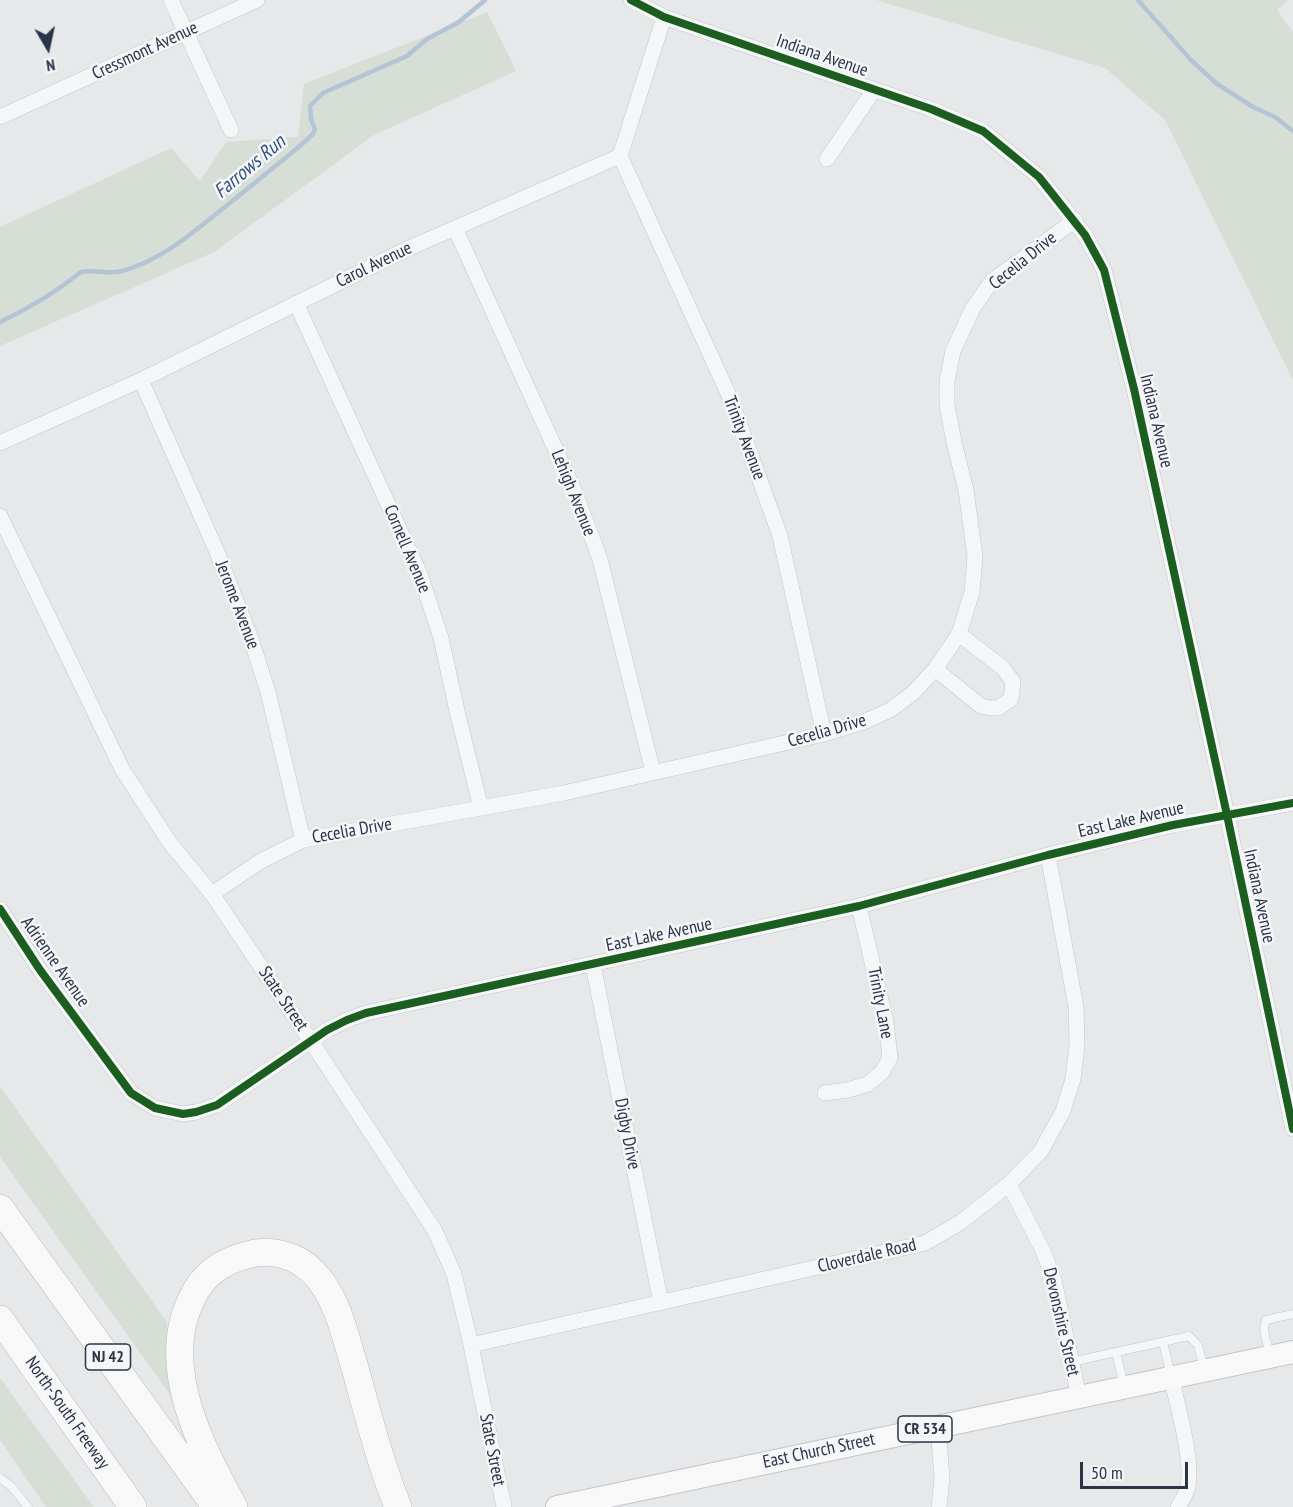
<!DOCTYPE html>
<html>
<head>
<meta charset="utf-8">
<style>
  body { margin:0 }
  #map { position:relative; width:1293px; height:1507px; overflow:hidden; background:#e6e8ea; font-family:"PT Sans Narrow",sans-serif }
  canvas { display:block }
  .north { position:absolute; left:18px; top:18px; width:60px; height:60px; -webkit-text-stroke:4px #f4f6f9; paint-order:stroke; rotate:171deg; font-size:16px; font-weight:700; line-height:24px; text-align:center; color:#2b3445 }
  .north::after { content:''; display:block; margin:auto; width:21px; height:27px; background:#2b3445; clip-path:polygon(50% 0,100% 100%,50% 72%,0 100%) }
  .scale { position:absolute; left:1080px; top:1462px; width:108px; height:27px; box-sizing:border-box; border:3px solid #2b3445; border-top:0; padding-left:8px; font-size:18px; line-height:21px; white-space:nowrap; color:#2b3445; -webkit-text-stroke:4px #f4f6f9; paint-order:stroke }
</style>
</head>
<body>
<div id="map">
<canvas width="1293" height="1507"></canvas>
<div class="north">N</div>
<div class="scale">50 m</div>
</div>
<script>
const ctx = document.querySelector('canvas').getContext('2d');
ctx.lineJoin = 'round';
function fillPath(path, color) {
  ctx.fillStyle = color;
  ctx.fill(path, 'evenodd');
}
function trace(path, color, width, dash) {
  ctx.strokeStyle = color;
  ctx.lineWidth = width;
  ctx.lineCap = dash ? 'butt' : 'round';
  ctx.setLineDash(dash || []);
  ctx.stroke(path);
}
function label(font, color, halo, rows, align = 'center') {
  ctx.font = font + ' "PT Sans Narrow",sans-serif';
  ctx.lineWidth = 5;
  ctx.setLineDash([]);
  ctx.textBaseline = 'middle';
  ctx.strokeStyle = halo;
  ctx.fillStyle = color;
  for (const [text, x, y, turn = 0] of rows) {
    ctx.save();
    ctx.translate(x, y);
    ctx.rotate((+turn || 0) * Math.PI / 180);
    ctx.textAlign = isNaN(turn) ? turn : align;
    if (halo) ctx.strokeText(text, 0, 0);
    ctx.fillText(text, 0, 0);
    ctx.restore();
  }
}
fillPath(new Path2D(`
  M876,0H1288L1277,10L1293,32V380L1165,120L1105,68Z
  M487,12L516,71L374,135L214,252L0,346V227L171,148L200,181L226,142L298,137L304,84Z
  M0,1086L166,1321L177,1404L0,1157Z
  M0,1378L94,1507H46L0,1440Z`), '#d6ded6');
trace(new Path2D(`
  M1138,0L1191,60L1217,84L1253,107L1275,117L1293,131
  M0,322C30,308 56,292 81,272C95,269 108,275 122,271C161,261 195,231 226,206C251,186 276,166 301,145L313,134L315,129L311,119L310,106L323,93L407,56L427,39L459,22L485,0`), '#b4c4d5', 4.5);
const service = new Path2D(`
  M1163,1342L1171,1376
  M1116,1352L1124,1386
  M1270,1355C1268,1345 1261,1330 1266,1320L1293,1314
  M1071,1362L1189,1336L1198,1345L1204,1369
  M0,1478L11,1486L28,1507`);
const minor = new Path2D(`
  M171,0L231,130
  M631,0L664,17L931,109L983,131L1039,177L1085,235L1104,270L1134,389L1227,815L1293,1129
  M0,117L257,0
  M620,156L731,400L780,536L824,734
  M827,159L874,90
  M455,228L574,490L600,559L653,772
  M296,303L420,574L441,638L457,711L481,808
  M141,380L217,552L251,639L268,692L303,840
  M0,443L141,380L407,249L620,156L664,17
  M0,516L122,769L170,843L212,894L311,1041L435,1231L454,1274L471,1345L504,1507
  M935,669L981,706L990,708H998L1011,699L1013,682L1003,668L959,634
  M212,894L261,861L303,840L564,793L824,734L866,721L890,710L913,693L935,669L959,634L972,592L975,557L966,490L954,442L947,405V382L953,351L973,308L992,281L1075,220
  M0,909L40,970L131,1093L155,1108L183,1114L196,1112L217,1105L327,1030L347,1020L366,1013L859,906L1048,855L1173,825L1293,803
  M593,965L661,1303
  M825,1093L848,1090L868,1084L882,1072L890,1058L886,1022L859,906
  M1009,1184L1043,1251L1054,1280L1079,1397
  M471,1345L925,1243L961,1222L1009,1184L1041,1151L1063,1111L1073,1079L1077,1045L1076,1007L1048,855
  M1171,1377C1177,1403 1195,1467 1187,1490C1185,1496 1181,1502 1178,1507
  M938,1426L942,1478L939,1507`);
const primary = new Path2D(`
  M557,1507L1293,1352`);
const motorway = new Path2D(`
  M0,1208L216,1507
  M0,1319L133,1507
  M234,1507C201,1447 158,1366 192,1298C203,1274 223,1261 247,1255C271,1248 297,1255 314,1273C338,1298 345,1336 355,1368C368,1415 380,1462 398,1507`);
trace(service, '#c4c6c8', 9);
trace(minor, '#c4c6c8', 16);
trace(primary, '#c2c5c8', 24);
trace(motorway, '#b8bbbf', 28);
trace(service, '#f5f6f7', 8);
trace(minor, '#f5f6f7', 15);
trace(primary, '#f8f8f8', 22);
trace(motorway, '#f8f8f8', 27);
trace(new Path2D(`
  M631,0L664,17L931,109L983,131L1039,177L1085,235L1104,270L1134,389L1227,815L1293,1129
  M0,909L40,970L131,1093L155,1108L183,1114L196,1112L217,1105L327,1030L347,1020L366,1013L859,906L1048,855L1173,825L1293,803`), '#1b5e20', 8);
for (const [x, y, w] of [
  [108,1357,45],
  [925,1429,54]
]) {
  const box = new Path2D();
  box.roundRect(x - w / 2, y - 13, w, 26, 4.5);
  ctx.fillStyle = '#f4f6f9';
  ctx.fill(box);
  trace(box, '#2b3445', 1.5);
}
label('bold 16px', '#2b3445', null, [
  ["NJ 42",108,1357],
  ["CR 534",925,1429]
]);
label('18px', '#2b3445', '#f4f6f9', [
  ["Cressmont Avenue",145,51,-25],
  ["Indiana Avenue",822,56,19],
  ["Cecelia Drive",1023,261,-39],
  ["Carol Avenue",374,265,-26],
  ["Indiana Avenue",1156,421,77],
  ["Trinity Avenue",744,438,69],
  ["Lehigh Avenue",573,493,68],
  ["Cornell Avenue",407,549,67],
  ["Jerome Avenue",237,605,69],
  ["Cecelia Drive",827,731,-16],
  ["East Lake Avenue",1131,820,-13],
  ["Cecelia Drive",352,831,-10],
  ["Indiana Avenue",1259,896,78],
  ["East Lake Avenue",659,935,-12],
  ["Adrienne Avenue",55,962,55],
  ["State Street",283,999,56],
  ["Trinity Lane",880,1003,79],
  ["Digby Drive",627,1134,79],
  ["Cloverdale Road",867,1256,-13],
  ["Devonshire Street",1061,1322,77],
  ["North-South Freeway",67,1413,55],
  ["State Street",492,1450,79],
  ["East Church Street",819,1451,-12]
]);
label('italic 20px', '#34527a', '#f4f6f9', [
  ["Farrows Run",250,167,-40]
]);
</script>
</body>
</html>
